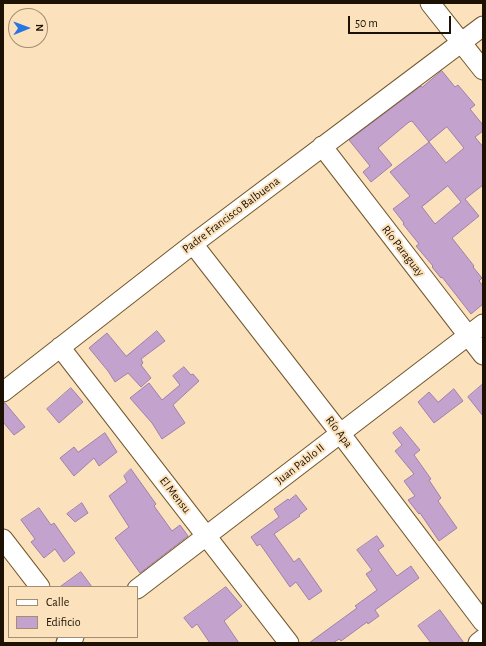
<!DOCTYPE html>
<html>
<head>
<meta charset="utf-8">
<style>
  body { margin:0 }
  #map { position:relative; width:486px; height:646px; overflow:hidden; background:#fbe2bc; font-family:"Alegreya Sans",sans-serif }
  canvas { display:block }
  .frame { position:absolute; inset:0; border:4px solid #1c1102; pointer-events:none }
  .legend { position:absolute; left:8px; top:586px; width:130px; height:52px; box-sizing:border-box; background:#fbe2bc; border:1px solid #a28e72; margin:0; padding:5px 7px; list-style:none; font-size:12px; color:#1c1102 }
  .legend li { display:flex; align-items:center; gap:8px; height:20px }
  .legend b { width:20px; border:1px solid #a28e72 }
  .north { position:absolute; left:8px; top:8px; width:40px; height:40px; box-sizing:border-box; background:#fbe2bc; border:1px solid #a28e72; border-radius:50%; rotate:89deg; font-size:11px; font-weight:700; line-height:16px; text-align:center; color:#1c1102 }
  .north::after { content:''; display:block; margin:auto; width:14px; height:18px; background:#2776e2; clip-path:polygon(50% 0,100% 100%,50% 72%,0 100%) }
  .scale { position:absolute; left:348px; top:16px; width:103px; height:18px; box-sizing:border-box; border:2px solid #1c1102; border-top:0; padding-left:5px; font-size:12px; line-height:14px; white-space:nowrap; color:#1c1102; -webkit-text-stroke:3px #fbe2bc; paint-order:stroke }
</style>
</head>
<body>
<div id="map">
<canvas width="486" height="646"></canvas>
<div class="frame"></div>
<ul class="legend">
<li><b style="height:5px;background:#fff"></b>Calle</li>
<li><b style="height:11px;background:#c3a2cd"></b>Edificio</li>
</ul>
<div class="north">N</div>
<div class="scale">50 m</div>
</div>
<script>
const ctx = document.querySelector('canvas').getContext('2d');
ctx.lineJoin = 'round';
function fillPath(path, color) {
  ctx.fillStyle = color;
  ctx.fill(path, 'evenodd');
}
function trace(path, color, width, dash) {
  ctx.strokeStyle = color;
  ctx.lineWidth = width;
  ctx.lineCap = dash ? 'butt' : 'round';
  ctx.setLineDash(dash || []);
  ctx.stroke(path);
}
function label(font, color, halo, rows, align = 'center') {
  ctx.font = font + ' "Alegreya Sans",sans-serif';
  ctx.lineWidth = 4;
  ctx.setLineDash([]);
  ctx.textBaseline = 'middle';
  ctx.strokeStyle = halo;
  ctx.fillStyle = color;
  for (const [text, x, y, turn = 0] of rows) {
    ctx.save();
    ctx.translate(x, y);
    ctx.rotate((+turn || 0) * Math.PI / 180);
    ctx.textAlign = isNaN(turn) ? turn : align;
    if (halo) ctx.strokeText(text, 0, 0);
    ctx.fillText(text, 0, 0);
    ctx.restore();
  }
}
const building = new Path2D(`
  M442,71L455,87L458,85L475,105L470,109L483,125V131L475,137L483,147V185L465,199L479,216L452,238L474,266L473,267L482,278L479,281L483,286V304L471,314L442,277L441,278L432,267L433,266L416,246L419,244L403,224L404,223L393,209L410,196L390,172L429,142L412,121L409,122L378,148L392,165L371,182L363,172L370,166L349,140L421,86L422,87ZM447,127L464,148L446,163L429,142ZM448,186L461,202L435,224L422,207Z
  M157,331L165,341L141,359L143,363L141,365L151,378L141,387L128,373L115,382L108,371L89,348L107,333L126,356Z
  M184,367L191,375L193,374L199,381L173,405L185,423L162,439L152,423L130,398L149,383L162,400L180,385L173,376Z
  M483,384V416L468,397Z
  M71,388L83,402L59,423L47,409Z
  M454,389L463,401L434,423L418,402L429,392L438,402Z
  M3,403H5L25,427L14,435L3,422Z
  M401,427L420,450L414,455L431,479L429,480L441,498L438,501L457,528L439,541L420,513L419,514L408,500L415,496L404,481L414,474L395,451L402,445L393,433Z
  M105,433L117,452L99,466L94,458L74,476L60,458L74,447L78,452Z
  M131,469L156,504L154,506L172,531L180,525L188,536L140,573L115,538L129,527L109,496L127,482L124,476Z
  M296,495L307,509L299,515L300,516L274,534L294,562L299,558L322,591L309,600L296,582L290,587L260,544L257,546L251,537L279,517L274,509L288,499L289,500Z
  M82,503L88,513L75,522L67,514Z
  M39,508L51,525L54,523L75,553L64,562L55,549L44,558L31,542L35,539L21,520Z
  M377,536L384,546L378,550L397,576L411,566L419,578L375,610L379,616L368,624L367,622L341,641L339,639L333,643H309L357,608L355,606L377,590L366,574L372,570L357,550Z
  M81,572L92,587H60Z
  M226,587L242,606L224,621L239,643H210L197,624L192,628L184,618Z
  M440,610L464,643H431L418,626Z`);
fillPath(building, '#c3a2cd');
trace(building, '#9f80aa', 1);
const minor = new Path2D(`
  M430,3L483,70
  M322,146L483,355
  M193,244L340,433L483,622
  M60,347L289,643
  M3,392L193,244L483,26
  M3,539L40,587
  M137,589L483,324
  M66,643L74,637
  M478,643L483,639`);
trace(minor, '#73572c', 21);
trace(minor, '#fff', 19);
label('12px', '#1c1102', '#fbe2bc', [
  ["Padre Francisco Balbuena",231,215,-37],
  ["Río Paraguay",403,251,52],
  ["Río Apa",339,432,53],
  ["Juan Pablo II",300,464,-38],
  ["El Mensu",175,495,52]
]);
</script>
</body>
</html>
